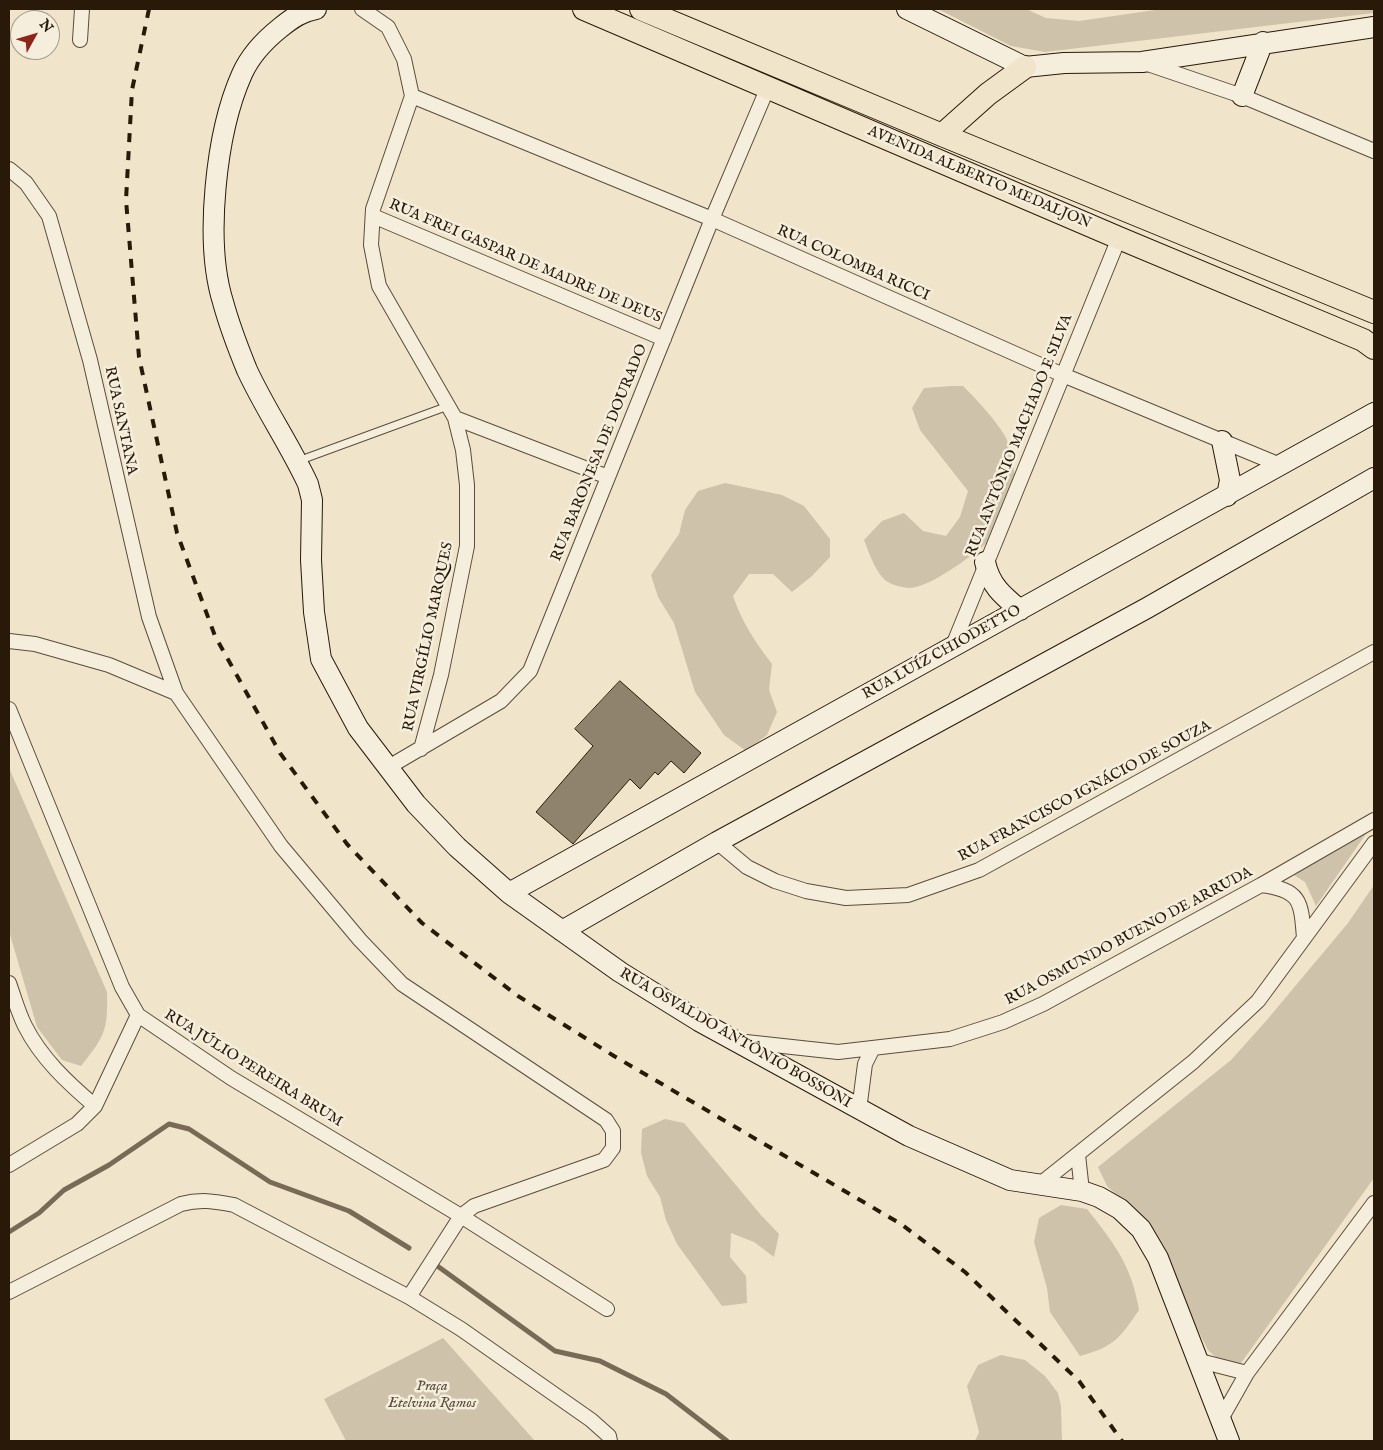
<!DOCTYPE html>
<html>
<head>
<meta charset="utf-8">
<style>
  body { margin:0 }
  #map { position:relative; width:1383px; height:1450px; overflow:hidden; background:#f0e5cb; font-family:"IM FELL English",serif }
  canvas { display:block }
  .frame { position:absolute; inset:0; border:10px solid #291909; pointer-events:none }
  .north { position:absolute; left:10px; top:10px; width:50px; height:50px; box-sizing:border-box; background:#f5eedd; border:1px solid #a39988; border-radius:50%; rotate:51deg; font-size:14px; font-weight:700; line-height:20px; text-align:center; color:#291909 }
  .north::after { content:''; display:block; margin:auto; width:18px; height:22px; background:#8f2418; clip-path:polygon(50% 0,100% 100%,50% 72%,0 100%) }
</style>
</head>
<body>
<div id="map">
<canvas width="1383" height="1450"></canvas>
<div class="frame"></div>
<div class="north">N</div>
</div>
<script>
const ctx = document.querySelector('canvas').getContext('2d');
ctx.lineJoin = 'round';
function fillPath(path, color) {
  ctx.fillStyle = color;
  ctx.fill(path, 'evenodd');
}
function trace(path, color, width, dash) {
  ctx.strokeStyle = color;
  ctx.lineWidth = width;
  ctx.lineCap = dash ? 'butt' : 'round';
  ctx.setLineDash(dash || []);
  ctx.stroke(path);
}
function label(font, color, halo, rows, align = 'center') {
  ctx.font = font + ' "IM FELL English",serif';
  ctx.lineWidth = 5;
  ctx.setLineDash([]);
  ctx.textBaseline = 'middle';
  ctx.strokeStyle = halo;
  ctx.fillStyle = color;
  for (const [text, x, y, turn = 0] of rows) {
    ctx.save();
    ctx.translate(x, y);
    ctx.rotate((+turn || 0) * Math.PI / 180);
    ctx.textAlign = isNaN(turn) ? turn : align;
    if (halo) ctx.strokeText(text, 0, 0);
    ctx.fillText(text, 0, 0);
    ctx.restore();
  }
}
fillPath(new Path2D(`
  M938,9H1026L1046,18L1079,21L1162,9H1374V13L1045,52L1011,46Z
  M951,386H963C978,401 994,418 1005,436C1011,446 1020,499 1016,510C1008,532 934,588 910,588C905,588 892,585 888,582C876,575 869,552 864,540L882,521L904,513L923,531L946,536L960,517L968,491L920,430L912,408L924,388Z
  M725,483L782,495L804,506L830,539V557L812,576L792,592L773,574H749L733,596C742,622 755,642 772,664L769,690L777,712L767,735L746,751L724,735L695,692L674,623L658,597L651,575L679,534L685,510L698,491Z
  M9,768L107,992C108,1030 105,1036 81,1066L62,1060L37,1027L9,931Z
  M1370,828L1316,906L1305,882L1294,875Z
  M1374,885V1178L1241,1363C1226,1368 1219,1360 1208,1350L1141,1218L1107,1186L1098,1167L1231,1060L1266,1021L1348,923Z
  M665,1119L684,1123L760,1214L779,1234L774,1257L754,1242L731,1233L730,1257L746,1276L747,1303L722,1306L677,1244L666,1220L660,1197L647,1176L641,1153L642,1129Z
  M1061,1205L1087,1209C1114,1243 1132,1266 1139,1310C1120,1338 1114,1347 1080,1356L1050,1312L1047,1288L1034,1242L1039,1218Z
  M443,1338L535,1441H346L324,1399Z
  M1001,1355L1025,1360L1045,1376L1058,1393L1061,1406L1062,1441H975L979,1432L967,1386L978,1365Z`), '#cec2aa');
trace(new Path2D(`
  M9,1232L39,1213L64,1190L109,1165L169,1124L189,1129L270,1182L349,1211L409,1248
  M436,1265L555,1351L600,1361L666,1394L727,1441`), '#786a56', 5);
const building = new Path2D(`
  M620,681L701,753L684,773L671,761L658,775L655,772L640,789L630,779L573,844L536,812L593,746L575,729Z`);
fillPath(building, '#90836e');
trace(building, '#291909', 1);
const lane = new Path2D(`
  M298,461L448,406`);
const street = new Path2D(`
  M362,9L388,27L404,59L412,96L373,209L371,245L379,286L455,418L463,450L467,485V546L441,675L421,749
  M80,40L82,9
  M1145,63L1242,96L1374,151
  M412,96L712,219L1063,375L1280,465
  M9,169L26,183L49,216L90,360L149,617L176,693
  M373,216L664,339
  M455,418L608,477
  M9,641L35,644L109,665L176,693L281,846L360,940L402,984L606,1120L613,1131V1148L604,1160L474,1206L461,1216L409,1297
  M952,648L1119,238
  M9,709L122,987L138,1015L231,1078L461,1216L607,1309
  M387,768L501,701L530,671L712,219L768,87
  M717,842L747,867L775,881L806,891L846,898L908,895L979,870L1374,652
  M1261,885C1301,890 1301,901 1304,938
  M9,983C14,997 18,1012 25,1026C41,1058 68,1083 95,1106
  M746,1042L838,1052L950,1039L1003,1022L1043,1004L1261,885L1374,820
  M859,1110L865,1064L873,1048
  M1078,1155L1082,1191
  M9,1165L77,1124L95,1106L138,1015
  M1039,1185L1193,1062L1258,1001L1374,843
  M9,1292L181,1204C200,1199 214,1201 234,1205L409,1297L461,1329L591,1420L609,1436L610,1441
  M1196,1360L1247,1373
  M1221,1419L1247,1373L1374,1203`);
const secondary = new Path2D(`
  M316,9C302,11 291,19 280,28C265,40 250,56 242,74C216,132 204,241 223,302C229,324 238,348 247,370C265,409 290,445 308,484L312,500L311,560L314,612L321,659L358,728L416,804L457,847L509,893L620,972L699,1021L909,1136L1010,1180L1082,1191L1099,1197L1120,1209L1141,1229L1158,1258L1229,1441
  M907,9L1025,67L1064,63L1142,62L1374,27
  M1242,96L1263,42
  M1222,441L1230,480L1227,496
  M985,562C990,585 1002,595 1020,610
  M509,893L1374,413
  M562,931L717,842L1147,608L1374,478`);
const primary = new Path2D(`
  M584,9L1119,238L1363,340L1374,348
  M641,9L942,135L1374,312
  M942,135L988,94L1025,67`);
trace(lane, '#5b4c3a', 9);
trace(street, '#5b4c3a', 16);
trace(secondary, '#291909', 22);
trace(primary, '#291909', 24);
trace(lane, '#f5eedd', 7);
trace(street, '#f5eedd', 14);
trace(secondary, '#f5eedd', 20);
trace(primary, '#f0e5cb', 22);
trace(new Path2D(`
  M149,9L132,90L126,200L139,357L177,533L215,636L280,753L347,844L422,923L518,996L614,1056L901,1224L965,1272L1079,1381L1122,1441`), '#291909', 4, [9, 9]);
label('15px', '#291909', '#f5eedd', [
  ["AVENIDA ALBERTO MEDALJON",979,178,23],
  ["RUA FREI GASPAR DE MADRE DE DEUS",525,262,23],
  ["RUA COLOMBA RICCI",853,264,24],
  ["RUA SANTANA",120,421,78],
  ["RUA ANTÔNIO MACHADO E SILVA",1020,436,-68],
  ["RUA BARONESA DE DOURADO",600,453,-68],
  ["RUA VIRGÍLIO MARQUES",429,637,-78],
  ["RUA LUÍZ CHIODETTO",942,653,-29],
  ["RUA FRANCISCO IGNÁCIO DE SOUZA",1085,792,-28],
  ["RUA OSMUNDO BUENO DE ARRUDA",1129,937,-28],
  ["RUA OSVALDO ANTÔNIO BOSSONI",735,1039,30],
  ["RUA JÚLIO PEREIRA BRUM",253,1069,32]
]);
label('italic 15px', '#5b4c39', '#f5eedd', [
  ["Praça",432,1387],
  ["Etelvina Ramos",432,1404]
]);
</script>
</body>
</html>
